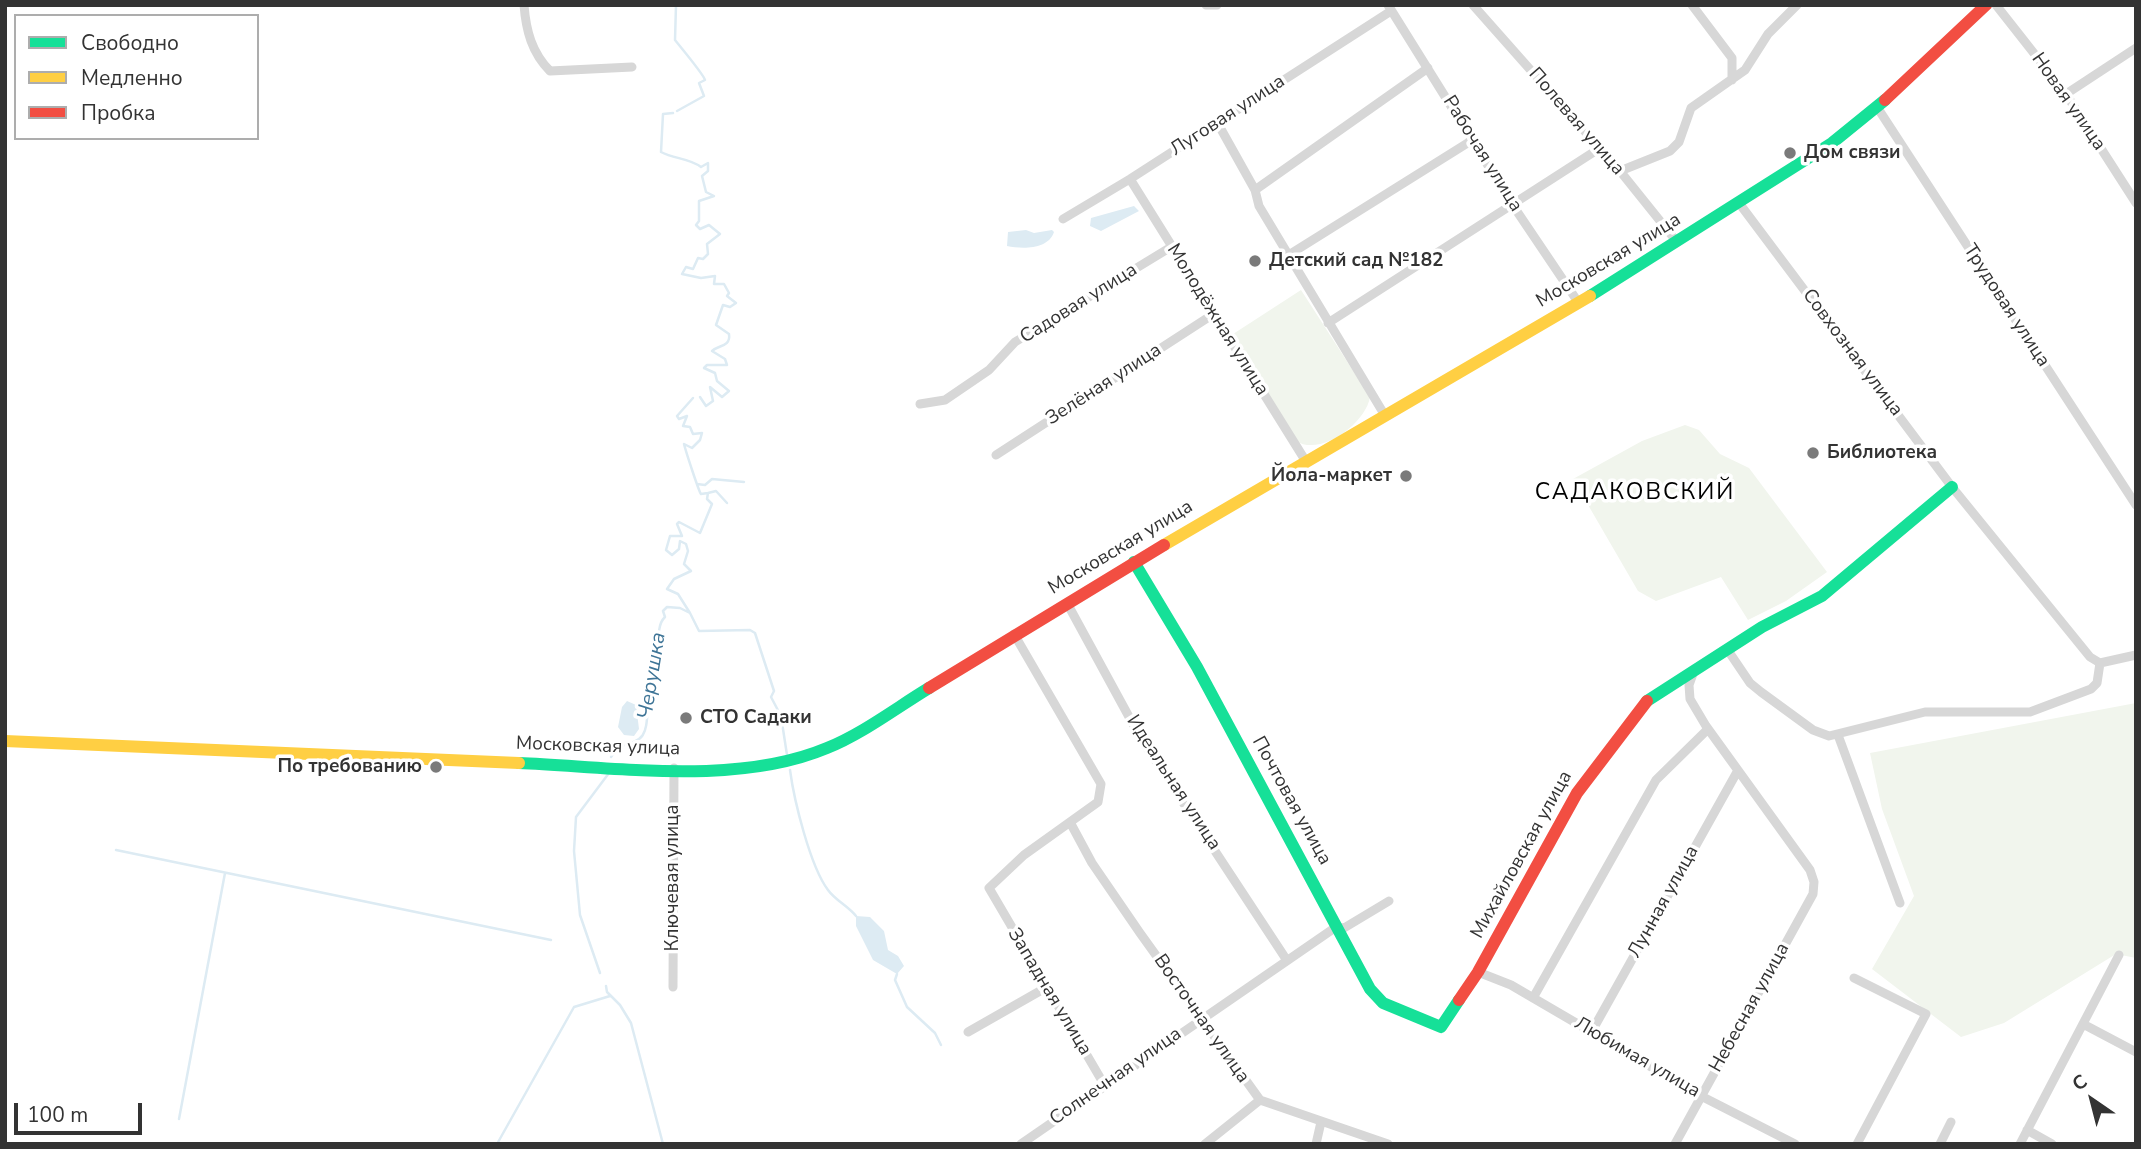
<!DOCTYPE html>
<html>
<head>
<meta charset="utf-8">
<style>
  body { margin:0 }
  #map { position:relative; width:2141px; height:1149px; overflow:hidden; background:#fff; font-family:"Nunito Sans",sans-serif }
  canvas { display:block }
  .frame { position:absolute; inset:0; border:7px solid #333; pointer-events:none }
  .legend { position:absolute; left:14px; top:14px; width:245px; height:126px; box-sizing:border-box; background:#fff; border:2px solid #adadad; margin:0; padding:9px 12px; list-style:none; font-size:21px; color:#333 }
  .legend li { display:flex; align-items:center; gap:14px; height:35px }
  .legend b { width:35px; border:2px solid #adadad }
  .north { position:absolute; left:2057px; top:1065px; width:70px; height:70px; -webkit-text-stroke:5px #fff; paint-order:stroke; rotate:325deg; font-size:19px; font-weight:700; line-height:28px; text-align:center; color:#333 }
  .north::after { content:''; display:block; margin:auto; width:24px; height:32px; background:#333; clip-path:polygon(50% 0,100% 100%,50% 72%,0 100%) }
  .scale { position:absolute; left:14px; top:1103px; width:128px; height:32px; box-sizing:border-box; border:4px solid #333; border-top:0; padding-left:9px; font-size:21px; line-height:24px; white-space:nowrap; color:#333; -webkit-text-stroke:5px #fff; paint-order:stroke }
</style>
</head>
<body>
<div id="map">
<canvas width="2141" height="1149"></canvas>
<div class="frame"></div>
<ul class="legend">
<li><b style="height:9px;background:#16e098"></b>Свободно</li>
<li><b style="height:9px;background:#ffcf43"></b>Медленно</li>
<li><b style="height:9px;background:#f24e42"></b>Пробка</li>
</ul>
<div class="north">С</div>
<div class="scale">100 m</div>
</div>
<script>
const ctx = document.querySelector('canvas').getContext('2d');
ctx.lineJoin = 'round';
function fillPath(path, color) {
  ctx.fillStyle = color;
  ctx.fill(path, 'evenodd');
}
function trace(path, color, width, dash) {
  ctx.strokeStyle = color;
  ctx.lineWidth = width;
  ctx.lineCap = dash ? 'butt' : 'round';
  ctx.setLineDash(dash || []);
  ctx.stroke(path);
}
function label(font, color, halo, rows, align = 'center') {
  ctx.font = font + ' "Nunito Sans",sans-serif';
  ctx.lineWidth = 7;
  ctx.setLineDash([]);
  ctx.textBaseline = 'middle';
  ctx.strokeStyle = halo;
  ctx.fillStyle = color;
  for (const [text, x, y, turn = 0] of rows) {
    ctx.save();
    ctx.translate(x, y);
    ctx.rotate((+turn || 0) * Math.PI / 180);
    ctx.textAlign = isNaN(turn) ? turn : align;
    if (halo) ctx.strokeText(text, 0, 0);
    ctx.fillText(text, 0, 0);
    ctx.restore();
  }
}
fillPath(new Path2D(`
  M1301,290L1370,397C1366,423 1321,457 1296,441L1230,336Z
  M1685,425L1699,430L1720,454L1749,468L1827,572L1786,601L1748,620L1721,577L1656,601L1638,591L1573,479L1642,441Z
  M2136,703V958L2116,954L2004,1023L1961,1037L1872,969L1914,896L1882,809L1870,753Z`), '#f1f5ed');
fillPath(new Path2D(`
  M1134,206L1139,211L1101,231L1090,226L1091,218Z
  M1026,230L1034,233L1052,230L1054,232C1048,250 1022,249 1007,246L1008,232Z
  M627,701L636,705L639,729L634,736L624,735L618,727L622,707Z
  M856,916L870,917L884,931L888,950L898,956L904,966L897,974L873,960L856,926Z`), '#ddebf3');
trace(new Path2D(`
  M676,5L675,40C679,45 704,75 705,80L699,83L704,96L677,111
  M673,113L663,114L661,152C674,159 689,158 701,167L708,163V171L702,176L706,192L714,196L699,201V221L696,225L700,229L709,225L720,234L707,244L708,254L703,259L698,258L693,269L686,267L682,274L701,278L715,276L714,284H724L729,293L727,296L736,303L730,307L723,305L716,325L729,334C731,347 718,345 712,351L725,359L727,365H707L704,368L715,373L717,381L729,391L722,397L710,387L713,401L706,406L700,397
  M697,484L705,485L712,479L744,482
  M708,493L716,491L727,503
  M690,613L699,631L750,630L755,633L774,691L771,697L781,716L787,755
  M611,757L619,746C647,741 646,733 648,706C649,695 655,689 651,678C667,665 651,630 665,617L663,611L667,607L680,608L690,613L678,594L667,589L674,579L691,571L684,564L688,551L686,544L680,541L679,549L672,555L666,550L670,536H682L677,524L679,522L700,533L712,504L707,499L708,493L701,494C699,492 686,452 684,444L692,448L700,440L702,433L693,434L690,427L683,426L687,416L679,419L677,416L693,398
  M790,770C794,800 810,866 828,890C835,900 848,906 856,916
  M116,850L551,940
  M600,973L580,915L574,851L576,817L609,773
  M897,974L895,980L907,1007L935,1033L941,1045
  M606,986L607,992L620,1005L631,1023L663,1144
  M179,1119L225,873
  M497,1144L574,1007L610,996`), '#ddebf3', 2.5);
trace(new Path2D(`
  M524,5C526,31 532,53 550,71L632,67
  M1206,5H1217
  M1388,5L1512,204L1578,302
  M1473,5L1620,171L1677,242
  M1692,5L1732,58V80
  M1996,5L2066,94L2136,203
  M2066,94L2136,48
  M1877,107L2136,505
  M1217,122L1255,190L1259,206L1384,414
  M1620,171L1670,151L1679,142L1691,108L1745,70L1768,34L1797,5
  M1130,179L1305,460
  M1255,190L1428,68
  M1739,203L1952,487L2090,657L2100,663
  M1063,219L1130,179L1391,11
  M1287,256L1474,139
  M1328,323L1600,148
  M920,404L945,400L989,370L1015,342L1171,247
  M996,455L1212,315
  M1067,603L1140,737L1286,959
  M1014,634L1101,784L1098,802L1024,855L989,888L1105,1086
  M1727,649L1750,683L1761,692L1813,730L1829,736L1925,712H2030L2091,689L2097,683L2100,663
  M2100,663L2136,655
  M1838,735L1900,903
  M1071,824L1092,863L1140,933L1260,1100L1388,1144
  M1478,972L1511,985L1701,1096L1795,1144
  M1854,978L1926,1014L1857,1144
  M673,987L674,768
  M1533,998L1656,780L1708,729
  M2083,1024L2136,1052
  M1592,1031L1737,772
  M968,1032L1047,987
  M2027,1130L2052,1144
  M1021,1144L1336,927L1344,928L1389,901
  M1205,1144L1260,1100
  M1316,1144L1321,1122
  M1675,1144L1813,894L1814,882L1810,870L1706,726L1690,699L1689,685L1694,671
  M1940,1144L1951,1122
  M2020,1144L2119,955`), '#d7d7d7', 9);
trace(new Path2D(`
  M1590,296L1832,143L1885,100
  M1134,562L1197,667L1370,989L1383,1003L1441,1027L1459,1000
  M1647,701L1762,627L1822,596L1952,487
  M519,763C615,767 737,786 827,748C862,734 896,708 929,688`), '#16e098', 12);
trace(new Path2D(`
  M1164,545L1590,296
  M5,741L519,763`), '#ffcf43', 12);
trace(new Path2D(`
  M1885,100L1986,5
  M929,688L1164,545
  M1459,1000L1478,972L1577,793L1647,701`), '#f24e42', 12);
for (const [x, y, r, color] of [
  [1790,153,7,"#7a7a7a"],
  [1255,261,7,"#7a7a7a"],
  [1813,453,7,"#7a7a7a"],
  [1406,476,7,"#7a7a7a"],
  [686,718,7,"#7a7a7a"],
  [436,767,7,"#7a7a7a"]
]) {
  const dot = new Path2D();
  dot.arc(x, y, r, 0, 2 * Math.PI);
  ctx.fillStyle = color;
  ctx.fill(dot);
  trace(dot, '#fff', 2.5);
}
label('19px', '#333', '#fff', [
  ["Новая улица",2068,102,55],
  ["Луговая улица",1228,116,-33],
  ["Полевая улица",1576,122,49],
  ["Рабочая улица",1482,154,58],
  ["Московская улица",1609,261,-31],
  ["Садовая улица",1079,304,-32],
  ["Трудовая улица",2006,306,57],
  ["Молодёжная улица",1217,320,58],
  ["Совхозная улица",1852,353,53],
  ["Зелёная улица",1104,385,-33],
  ["Московская улица",1121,548,-31],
  ["Московская улица",598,747,2],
  ["Идеальная улица",1173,783,57],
  ["Почтовая улица",1291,801,61],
  ["Михайловская улица",1522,855,-61],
  ["Ключевая улица",673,878,-90],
  ["Лунная улица",1664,902,-61],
  ["Западная улица",1049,992,59],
  ["Небесная улица",1750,1008,-61],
  ["Восточная улица",1201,1019,55],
  ["Любимая улица",1637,1058,30],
  ["Солнечная улица",1116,1077,-35]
]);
label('bold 19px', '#333', '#fff', [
  ["Дом связи",1804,153],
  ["Детский сад №182",1269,261],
  ["Библиотека",1827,453],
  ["Йола-маркет",1392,476,"right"],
  ["СТО Садаки",700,718],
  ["По требованию",422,767,"right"]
], 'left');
label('italic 21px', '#3f7597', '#fff', [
  ["Черушка",653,676,-81]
]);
ctx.letterSpacing = '2px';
label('23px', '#000', '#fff', [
  ["САДАКОВСКИЙ",1635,493]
]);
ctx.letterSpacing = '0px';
</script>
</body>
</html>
